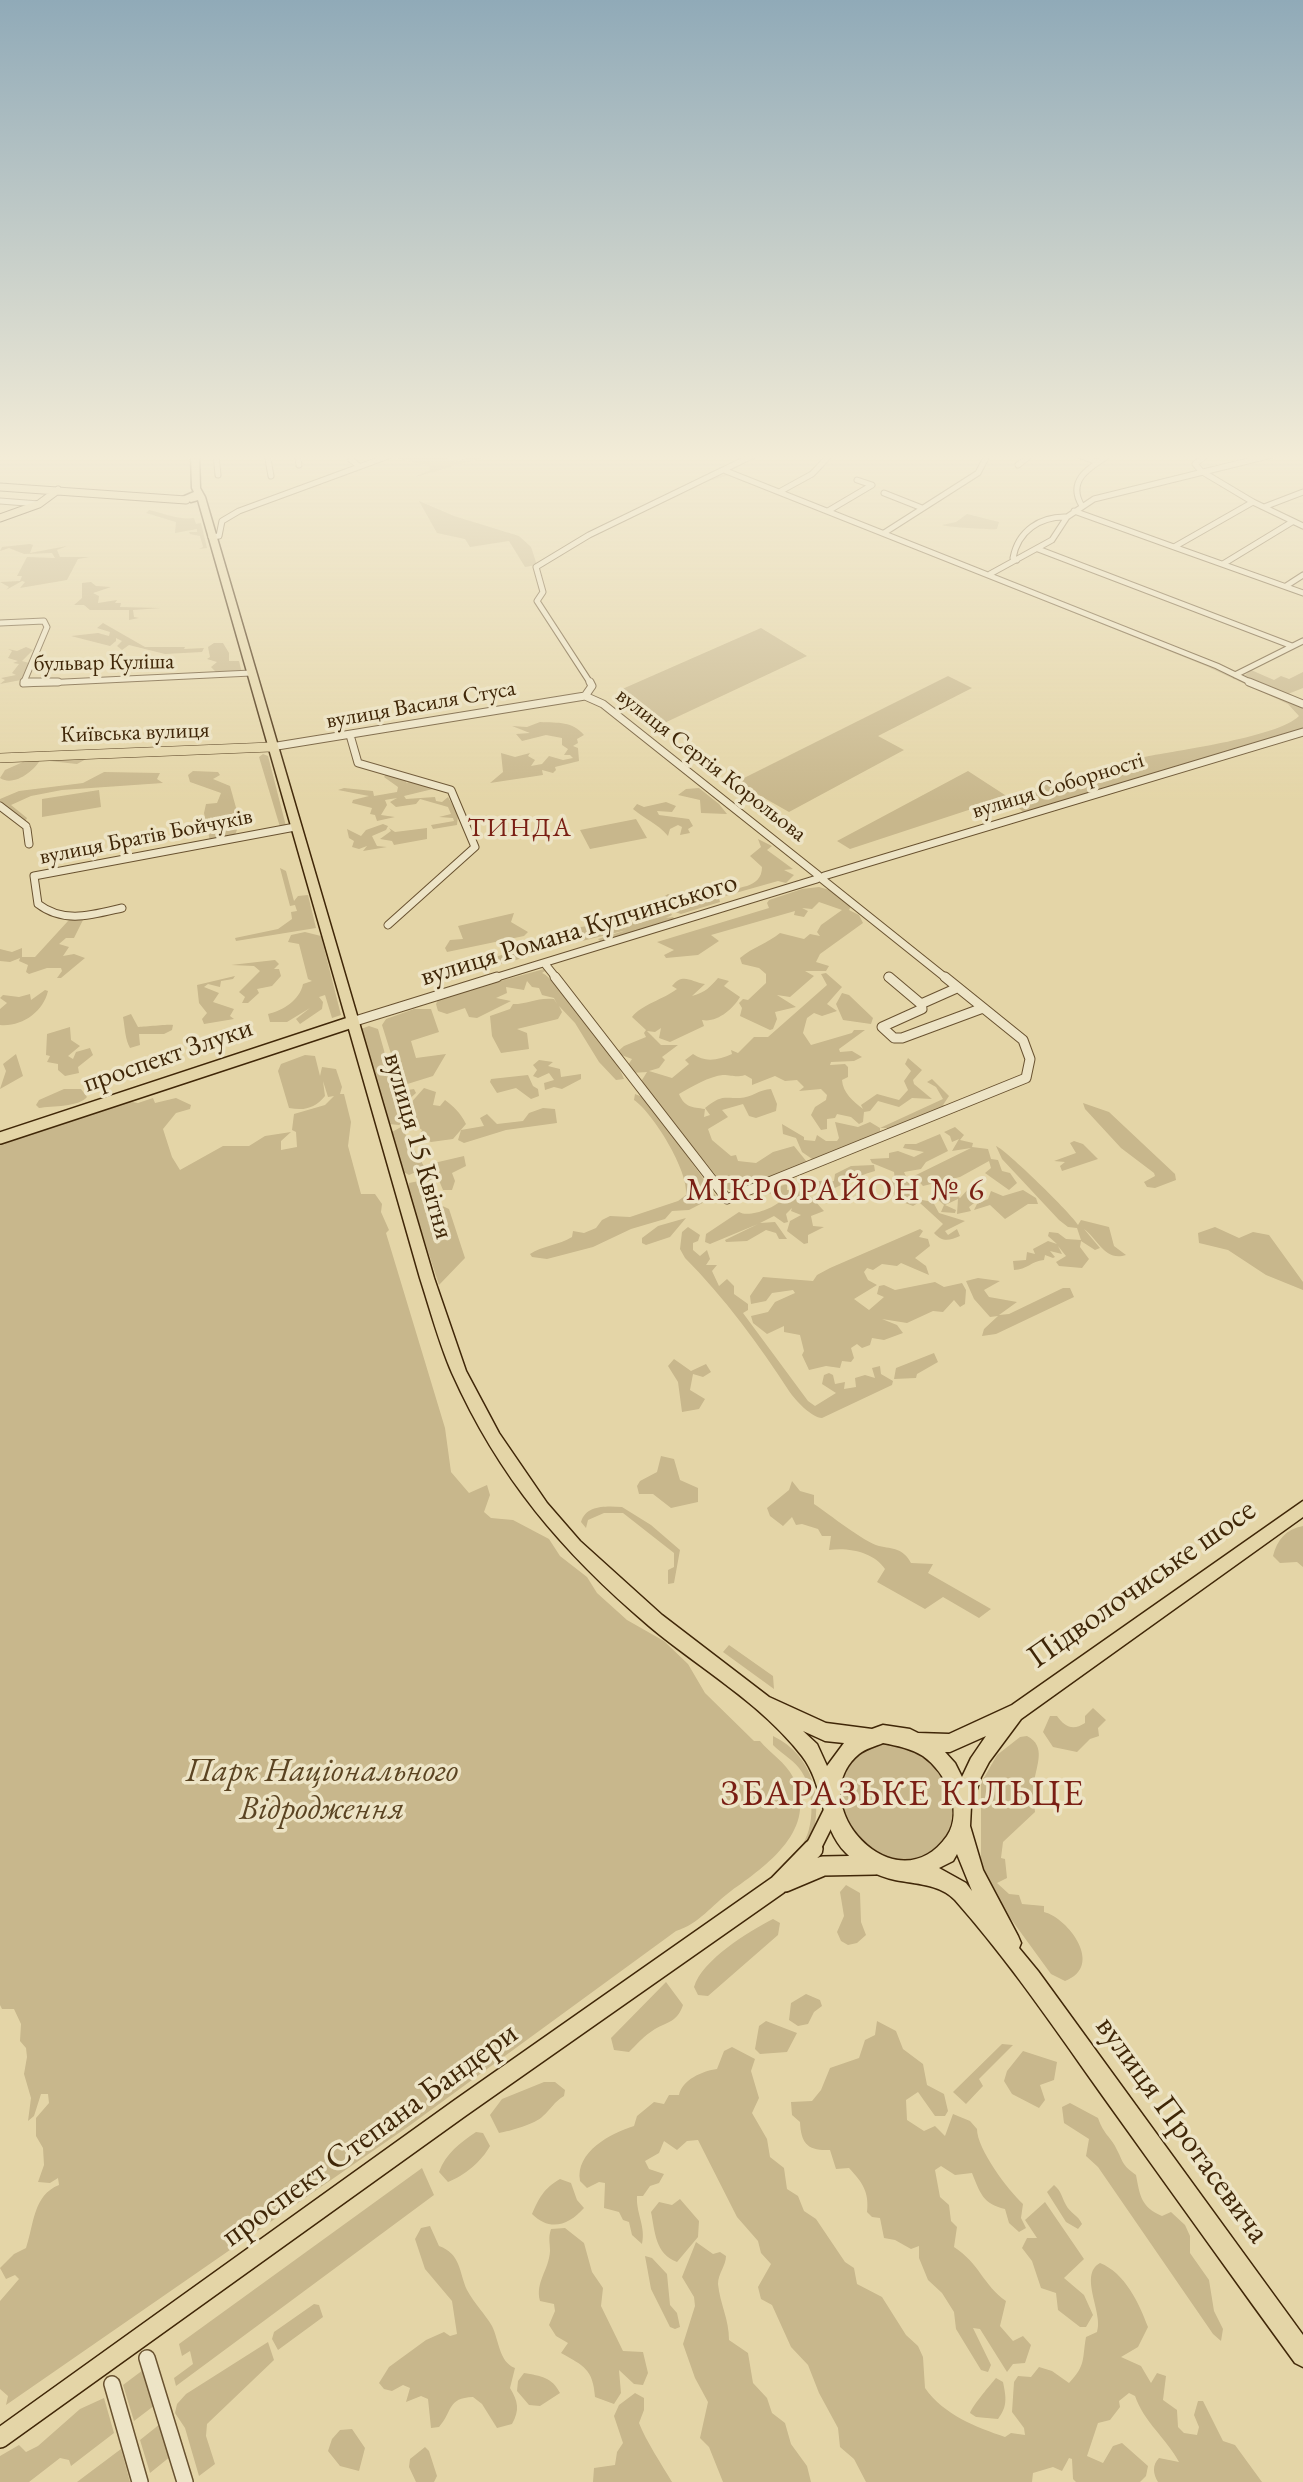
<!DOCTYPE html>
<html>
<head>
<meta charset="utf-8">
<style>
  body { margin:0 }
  canvas { display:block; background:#e4d5a7 }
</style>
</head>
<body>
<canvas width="1303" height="2482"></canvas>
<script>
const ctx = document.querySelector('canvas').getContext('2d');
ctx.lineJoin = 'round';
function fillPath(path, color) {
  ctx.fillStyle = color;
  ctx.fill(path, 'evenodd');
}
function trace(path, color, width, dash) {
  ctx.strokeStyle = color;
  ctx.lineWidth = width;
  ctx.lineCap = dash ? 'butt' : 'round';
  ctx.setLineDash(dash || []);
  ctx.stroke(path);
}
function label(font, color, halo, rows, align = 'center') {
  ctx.font = font + ' "EB Garamond",serif';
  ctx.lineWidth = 7;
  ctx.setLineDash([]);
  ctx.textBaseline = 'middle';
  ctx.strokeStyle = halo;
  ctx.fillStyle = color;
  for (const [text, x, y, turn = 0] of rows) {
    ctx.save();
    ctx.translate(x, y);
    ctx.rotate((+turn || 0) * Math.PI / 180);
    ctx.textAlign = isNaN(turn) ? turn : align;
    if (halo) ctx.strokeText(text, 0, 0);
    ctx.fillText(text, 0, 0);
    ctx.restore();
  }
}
fillPath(new Path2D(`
  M402,454H438L455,462L477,454H497L415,477L430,470L429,466L392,457Z
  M724,474H729L1214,666L1247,684L1303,707V729L1023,812L1008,797L850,849L837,841L968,771L1008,797C1054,782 1101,766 1149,756C1180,750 1278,737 1299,716L1288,704L1206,666L798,502L729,475L706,482Z
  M419,501L454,516L519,536L531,547L537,565L525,567L509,541L470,547L465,539L437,533Z
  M149,510C166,514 179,520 194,518L196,524L201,523L207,548L199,549L203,547L200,536L190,534L189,532H197V529L175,533L176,522L146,513Z
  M967,514L999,522L997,529C992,530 946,527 942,525L956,522Z
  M30,544L33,545L30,553L67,546L57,550L60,557H90L78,559L67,580L20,588L25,582L22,581L6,590L9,587L0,582L20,581L22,576H17L27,557L55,558L52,553L24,554L9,548L0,551L2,547Z
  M91,582L96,586L111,587L93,593L99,596L98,603L117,600L115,603H121L120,607L161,608L133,610L134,617L139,618L129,620V610H90L84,605H74L82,598V583Z
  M103,623L145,647H185L184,649L204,648L202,652L165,654L129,645L122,650L117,646L122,641L116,638V641L110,646L71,636L98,633L109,636L110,632L97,628Z
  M761,628L807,656L660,725L620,690Z
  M214,643H223L229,653V661H239L242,673L218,674L211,667L217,662L207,659L210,657L208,647Z
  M26,647L33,650L22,661L29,663L21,680L0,684L5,680L1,678L16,675L12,673L19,664L13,663L18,661L8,658L12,651L8,649L17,651Z
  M1251,670L1274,680L1281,676L1289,679L1303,672V688L1288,694L1243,677Z
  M948,676L972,688L878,736L904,750L789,812L736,782Z
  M540,722C559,723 572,721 584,735L577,739L578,743L573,746L578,748L579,761L555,767L556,770L553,773L542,770L543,775L490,783L503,772L501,753L515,757L530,753L528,756L535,760L531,766L542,764L549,756L563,760L573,758L570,755H564L568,749L562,745V738L546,735L522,741L516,734L530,733L512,726L527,727Z
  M263,754L268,756L286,826L280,827L259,757Z
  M88,758L77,764L40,760C34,771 14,787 0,778L5,770L23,762L20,761Z
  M193,771L218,772L220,775L213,779L230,786L240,822L235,835L210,841L204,813L206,804L217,803L221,793L190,782L188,775Z
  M104,772L160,773L157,779L163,783L62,790L31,796L11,805L27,818L23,826L0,810V799L19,791L83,783Z
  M386,774L408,779L406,783L415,780L437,788L404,796L406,799L435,797L436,801L442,802L448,797L458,815L457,825L433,829L431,825L454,821L453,818L439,817L451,814L448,807L420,799L416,804L396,807L390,802L397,798L385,800L387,805L381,815L395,817L377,821L375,815L370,814L372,808L352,803L353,800L369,796L338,790L344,788L373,791L374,796L397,792L398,787L384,777Z
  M699,788L719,804L727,814L701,813L700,800L678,795L686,789Z
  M99,790L101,807L42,817V799Z
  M666,802L676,806L672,812L657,811L659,815L689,819L693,826L688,829L690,833L680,835L682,827L678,825L670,829L668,836C657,823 646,820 633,809L637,804L644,807Z
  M636,819L647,838L590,849L580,830Z
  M383,824L388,826L386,830L372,836L377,846L387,847L363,851L367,846L359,849L352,847L354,841L349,838L347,829L361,836L366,830Z
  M389,828L395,832L427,828V839L394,845L392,841L380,839L391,831Z
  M758,839L772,846L767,850L793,869L784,870L794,875L786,883L778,881L725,896L720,892C736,887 762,889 762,867L750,856L761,847Z
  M280,868L286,871L294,901L298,896L308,895L316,928L236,941L235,938L278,929L292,919L291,912L297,911L295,905L290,906Z
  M819,887L833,891L851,906L849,910L859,915L863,923L820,954L816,962L829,966L826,971H805L814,976L790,997L777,995L796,1007L775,1012L777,1019L773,1029L770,1030L740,1016L742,1008L739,1003L743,999L748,1000L766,983V974L759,968L742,964L740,958C753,947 768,943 780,933L804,939L810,934L820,936L817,932L821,925L842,910L819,902L812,909L802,908L808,911L804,917L794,915L795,911L711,935L719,941L698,955L666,958L664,955L674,950L657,942L769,908L767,903L769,900L802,889Z
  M668,894L683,900L709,894L719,898L720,902L681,914L675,912L679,905H664L657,901Z
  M668,908L672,915L666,918L673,917L675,920L602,943L598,939L627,930L574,943L560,941L567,936L560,933L566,930C602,922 635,923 668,908Z
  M108,913L83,920L74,938H66L59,944L69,947L63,956L74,954L85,958L61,978H57L62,971L61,968H47L29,974L26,972L28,965L19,961L20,958L10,962L0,961V949L12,952L22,948V957H35L68,921Z
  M514,913L511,922L528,932L524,936L447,952L445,948L450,940L463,939L458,926Z
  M305,932L321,936L341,1015L332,1018L325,995L319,997L323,1002L322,1009L300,1024L296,1019L310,1008L287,1022H270L268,1014C282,1011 300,1000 303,984L312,981L308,979L299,944L288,942L291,935Z
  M538,945L542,946L541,953C519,958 497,968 474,967L471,964L522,949L530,950Z
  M275,960L279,964L274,969H279L281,976L272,986L257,989L259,993L248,1003H242L245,997L239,992L260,971L254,966L231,965Z
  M544,969L545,971L542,973C557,978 621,1064 624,1079L616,1080L599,1062L575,1023L559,1006L562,1012L558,1019L517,1029L527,1033L529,1049L501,1053L492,1036L490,1016L510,1009L513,1004C528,1004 538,997 554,999L557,1004L554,998L542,995L539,988L532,987L527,981L524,990L506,987L507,993L496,998L511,1001L477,1018L469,1017L465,1008L447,1014L438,1011L436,1004L439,998Z
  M826,973L842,987L827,1004L837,1011L822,1016L814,1013L807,1018L803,1033L811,1045L852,1033L854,1030H865L839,1049L840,1052L852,1051L862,1057L854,1061L831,1062L830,1065L845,1064L848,1067V1077L842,1080C843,1093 853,1101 863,1109L861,1105L877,1094L899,1100L908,1090L904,1081L911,1071L905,1064L908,1058L922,1070L913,1080L914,1084L932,1099L912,1098L899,1107L878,1101L870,1111L864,1112L863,1122L859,1124L851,1117L837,1114L835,1118L827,1119V1129L821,1130L811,1115L815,1107L826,1100L827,1095L821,1089L799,1091L804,1087L797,1080L785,1081L775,1076L752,1085V1079L745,1075C735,1078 733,1075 723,1075C710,1076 691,1087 679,1094C685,1108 692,1107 705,1109L704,1117L710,1115L705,1108C721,1095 723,1098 740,1098C751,1098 760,1089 771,1089L777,1104L776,1111L756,1118L749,1116L743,1104L722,1110L728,1117L708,1129L712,1140L731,1156L736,1155L738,1161L756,1163L773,1152L794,1146L807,1162L735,1192L727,1189L644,1086L642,1080L647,1072L632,1073L628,1065L632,1059L616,1053L624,1046L646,1037L644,1033L646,1030L632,1017C641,1005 664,999 677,989L672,986C683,972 691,982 705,984L692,996C706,992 710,987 718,978L729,981L724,986L740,997C733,1009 717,1023 702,1020L704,1026L670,1042L659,1038L661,1028L655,1032L647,1031L661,1045H678L662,1057L665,1060L659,1068L649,1071L672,1078L689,1064L685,1060L693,1054C705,1063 719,1060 732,1054L731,1050L738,1053L754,1037H768L827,985L821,974Z
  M235,976L233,979L221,981L220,987L208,984L204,987L219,993L213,1002L234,1009L230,1016L234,1019L204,1024L202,1019L207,1013L199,1003L197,985Z
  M45,990L48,991C43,1012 22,1027 0,1025V1009L7,1003L0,998L3,995L19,997L30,994L31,1000Z
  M842,993L849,995L873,1018L871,1024L843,1020L836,1004Z
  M414,1009H431L439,1032L411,1041L416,1058L446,1054L433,1076L401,1086L382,1025L386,1019Z
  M131,1014L138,1027C143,1027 170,1024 173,1025L172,1030L164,1034H139L140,1045L130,1048C125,1039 125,1028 123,1017Z
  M369,1026L378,1029L392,1079L400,1084L398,1088L402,1091L414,1089L416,1093L406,1102L408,1119L399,1125L389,1124L385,1120L361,1029Z
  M70,1027L71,1040L80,1046L68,1056L73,1059L76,1052L90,1048L93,1055L78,1067L79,1073L65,1076L58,1070V1064L47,1062L50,1056L46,1055L47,1034Z
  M16,1054L23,1076L0,1089L6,1071L3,1064Z
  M305,1055L315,1056L320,1076L322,1067L336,1069L342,1087L340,1094H344L351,1122L348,1146L361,1194H375L382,1204L381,1212L389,1230L386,1233L445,1428L451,1472L469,1493L487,1485L490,1495L484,1512L491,1518L513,1520L549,1539L560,1556L587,1577L597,1593L627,1620L664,1641L688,1664L705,1693L754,1741H760C770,1753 786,1763 793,1777C820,1829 766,1866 731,1891C712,1905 699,1924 676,1931L409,2126L6,2405L8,2396L0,2389V2301L19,2279L15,2275L6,2279L0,2268L14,2254L26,2248C34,2225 33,2195 59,2185L58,2178L50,2183L38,2182L44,2165L43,2148L36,2136V2118L49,2103L48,2094H41L34,2116L28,2121L31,2098L24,2074L27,2057L26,2048L20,2041L21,2024L14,2009H2L0,2005V1142L127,1101L138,1103L153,1098L155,1103L176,1098L191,1105L190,1109L176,1113L163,1129L172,1157L180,1170L223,1146H249L265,1136L291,1132L281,1141V1150L297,1147L296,1132L292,1130L294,1114L325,1105L334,1096L328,1097L323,1081L325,1096C315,1108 305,1111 289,1108L278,1071L281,1064Z
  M539,1060L553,1062L548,1066L560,1069L561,1077L581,1074V1079L562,1089L554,1087L545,1090L544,1083L554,1080L549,1073L538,1078L533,1076L537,1070L533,1065Z
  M528,1075L533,1086L538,1089L539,1096L531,1099L516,1088L497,1093L490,1082L491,1079Z
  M932,1079L949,1096L943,1105L952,1106L887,1132V1128H880V1134L815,1161L802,1152L796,1138L783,1134L782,1124L804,1137V1140L815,1141L817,1135L826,1141H837L839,1138L835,1122L858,1127L870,1122L880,1128L943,1099L936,1087L927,1082Z
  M424,1088L436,1092L433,1105L440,1106L445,1100C454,1107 460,1112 466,1124L453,1139L431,1142L418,1137L422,1130L409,1120L408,1106Z
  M64,1089H81L87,1097C79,1107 52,1106 39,1108L36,1105L39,1100Z
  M635,1094L645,1098L716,1196L689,1210L672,1211L665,1219L631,1229L593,1247L547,1259L532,1257L530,1254C542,1246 559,1245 572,1237L573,1231L584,1233L596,1228L602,1220L610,1216L630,1217L678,1201L686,1195C689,1171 653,1113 634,1100Z
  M1083,1103L1109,1112L1175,1174L1176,1180L1155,1188L1147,1187L1144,1182L1155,1176L1154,1173L1121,1148L1085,1109Z
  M543,1108L555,1109L557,1123L506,1130L464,1143L458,1140L461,1130L484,1126L480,1118L487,1114L497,1124L523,1121L529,1113Z
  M401,1127L425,1168L409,1175L398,1169L390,1140L392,1132Z
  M955,1127L964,1135L960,1140L973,1143L972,1147L988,1149L991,1159L998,1160L1002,1171L1010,1173L1017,1183L1009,1190L985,1173L991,1168L989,1161L960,1177L923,1186L914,1176L971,1148L952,1151L959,1139L952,1142L950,1136L944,1132Z
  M940,1134L948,1151L926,1162L921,1169L904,1172L918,1203L913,1206L900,1201L884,1183L895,1180L894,1172L872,1163L870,1159L889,1158V1153L898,1151L914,1157L924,1152L903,1148L905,1144H916Z
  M1074,1141L1083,1144L1098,1159L1062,1171L1060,1166L1065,1162L1054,1161L1076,1153L1070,1143Z
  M996,1146C1006,1150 1072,1214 1078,1225L1081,1220L1109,1227L1114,1246L1126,1255C1105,1262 1098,1239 1084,1229L1100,1248L1095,1250L1081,1241L1080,1247L1089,1259L1082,1268L1059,1266L1056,1262L1066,1256L1058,1246L1062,1254L1050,1251L1055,1257L1053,1258L1045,1255L1044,1260C1031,1261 1027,1270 1014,1270L1013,1261L1026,1260L1027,1252L1035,1254L1033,1249L1048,1241L1057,1244L1048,1236L1049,1232L1058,1233L1066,1239L1081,1240L1077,1228L1068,1227L1059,1220L1002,1159Z
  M464,1156L466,1166L452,1173L455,1181L452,1190H443L438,1178L424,1183L439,1172L434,1163Z
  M874,1165L875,1171C854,1176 842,1187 821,1193L813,1188L815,1181H834L835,1174L851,1166Z
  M419,1181L428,1187L436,1203L449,1209L465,1258L439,1285L408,1190L409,1183Z
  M787,1184V1190C810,1192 807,1192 824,1211L811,1216L813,1226L824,1227L808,1235V1243L804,1244L787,1231L790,1221L801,1215L791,1211L792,1208L786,1214L788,1222L784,1223L774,1216L760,1223L775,1222L787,1239H779L776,1233L766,1230L747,1241L726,1242L725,1240L758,1224L710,1244L705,1242L706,1234L739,1212C749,1218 774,1208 782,1200L769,1193L762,1195L760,1192Z
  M970,1187L979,1189L978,1200L969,1207L971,1211L957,1214L958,1199L945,1205L956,1210L955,1213L941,1212L944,1205L937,1199L952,1191L960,1198Z
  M1023,1190L1036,1198L1038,1204H1028L1005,1219L990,1205L974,1210L977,1204L988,1199L991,1191L1003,1196Z
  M922,1200L933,1202L939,1213L965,1221L945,1231L948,1235L957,1229L960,1236C949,1241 942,1242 934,1233L943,1224L920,1203Z
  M686,1218L670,1237L646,1245L642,1243V1238L658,1226Z
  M688,1227L700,1235L698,1241L693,1243V1250L700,1256L707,1250L710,1259L706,1265H717L712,1271L719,1286L727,1279L734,1286V1294L748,1304V1310L743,1313L808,1401L815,1406L836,1393L822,1384L824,1375L829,1373L833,1375L835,1384L845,1382L844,1389L856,1387L855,1378L865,1375L875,1378L872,1368L880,1366L881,1374L893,1381L892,1385L822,1418C812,1418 795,1400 789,1391C760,1346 724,1297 685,1258L680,1249L682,1232Z
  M1215,1227L1239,1238L1253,1232L1269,1235L1303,1282V1290L1266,1275L1228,1250L1199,1243L1198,1233Z
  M920,1229L923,1231L919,1237L928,1239L930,1246L915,1258L926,1266L929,1275L901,1263L897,1266L882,1264L873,1270L867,1268L864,1272L868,1280L877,1285L854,1299L869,1310L884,1297L877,1294L879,1286L884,1285L895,1290L935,1282L944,1287L962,1283L966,1290L965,1304L960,1307L954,1300L943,1312L933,1311L907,1323L882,1319L897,1325L903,1333L884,1340L872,1338L870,1345L862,1348L857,1344L851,1348L854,1358L851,1362L842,1361L840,1368L826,1366L809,1370L802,1355L804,1351L800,1335L784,1332V1326L767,1334L753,1323L751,1316L768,1312L775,1302L795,1293L793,1290L772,1293L766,1301L751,1304L750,1296L763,1277L813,1281L817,1275L830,1268Z
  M978,1278L1000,1281L984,1290L989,1297L1017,1302L999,1315L1009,1314L1063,1288H1070L1074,1297L996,1334L982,1336L984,1329L998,1316L990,1317L974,1299L966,1281Z
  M934,1353L938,1362L917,1374L916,1378L894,1379L896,1368Z
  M674,1359L691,1371L706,1364L711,1372L703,1377L693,1374L690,1390L705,1399L699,1409L682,1412L678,1382L668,1366Z
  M661,1456L674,1459L680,1480L698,1488V1502L671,1508L653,1494H639L637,1486L640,1481L657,1472Z
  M792,1481L800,1491L814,1495V1504C829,1514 864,1542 879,1546C893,1549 903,1548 911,1563L933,1564L928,1573L991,1609L979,1618L943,1597L925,1609L877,1582L885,1569C874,1552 848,1547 829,1550L831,1536H822L818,1529L802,1524L796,1525L792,1517L783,1526L770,1516L767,1508L789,1490Z
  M622,1507L651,1525L680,1550L674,1583L668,1584V1570L674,1567V1553L623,1513H604L588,1520L586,1528L581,1522C586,1505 606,1506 622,1507Z
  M1303,1526V1567L1297,1562L1280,1563L1273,1556C1277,1540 1286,1529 1303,1526Z
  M729,1645L773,1676L774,1689L723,1652Z
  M1093,1708L1106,1720L1098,1728L1099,1736L1090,1739L1077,1752L1053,1747L1043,1732L1050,1716H1057C1065,1727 1073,1731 1085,1723V1716Z
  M773,1736C814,1756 824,1800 811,1842L800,1848C816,1828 815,1788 799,1768C792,1759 781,1753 773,1745Z
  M1027,1736C1047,1746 1036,1766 1034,1783C1033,1792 1034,1803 1035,1812L1003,1842L1001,1858L1005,1859L1007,1878L997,1883L1009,1894L1019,1895L1022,1904L1044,1906V1912C1068,1918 1105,1966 1065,1981L1051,1974L992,1893L981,1865V1783L997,1755L1020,1737Z
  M890,1742C907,1745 931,1753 941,1768C960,1794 959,1829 936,1850C876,1906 780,1762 890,1742Z
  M846,1885L860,1893L861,1922L866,1935L857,1943L848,1945L841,1941L837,1932L844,1916L840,1892Z
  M773,1919L780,1923L778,1935L708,1996L698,1995L694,1987C702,1960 748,1932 773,1919Z
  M666,1982L683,2005C678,2021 668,2022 655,2029C645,2035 637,2044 629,2052L614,2050L611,2038Z
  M806,1994L820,2000L822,2006L814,2012L808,2024L798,2026L789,2020L791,2003Z
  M766,2021L797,2033L787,2052L760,2054L755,2049L759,2026Z
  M877,2021L896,2031L903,2049L923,2064L927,2085L944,2094L948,2111L945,2116H935L918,2092L906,2100L907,2120L924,2131L935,2126L945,2136L953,2114L970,2121L977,2129C977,2149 1008,2190 1023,2204L1021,2218L1026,2228L1019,2232L1009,2223L1005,2209C983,2204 980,2193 972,2173L955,2175L941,2166L935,2170L940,2197L949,2205L951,2221L957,2227L954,2247C980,2264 983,2285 1006,2301L1000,2326L1013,2341L1023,2336L1031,2345L1025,2363L1013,2364L1007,2372L980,2329L973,2328L991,2365L988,2372L981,2370L956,2329L954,2312L942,2293L928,2280L919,2258V2246L911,2249L895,2240L884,2238L880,2218L872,2217L867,2212C869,2192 863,2183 849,2168L836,2169L830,2150C808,2151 801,2144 800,2122L792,2115L791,2102L812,2101L821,2090L830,2068L859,2058L865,2040L875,2035Z
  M1002,2044L1013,2045L979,2079L983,2086L966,2104L953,2092Z
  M732,2047L755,2059L751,2071L759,2098L752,2113L767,2139L770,2157L784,2168L787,2189L798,2196L804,2211L816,2219L845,2262L854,2268L857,2284L882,2297L906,2335L918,2346L923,2357L925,2388C944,2415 976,2427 1005,2437L1011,2433L1025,2435L1024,2428L1012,2412L1014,2382L1018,2376L1031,2377L1039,2367L1052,2371L1069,2383C1086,2365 1082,2360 1086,2337L1097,2332C1104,2313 1078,2275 1100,2263C1125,2273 1139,2303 1148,2327L1138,2347L1121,2357L1141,2366L1151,2383L1157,2373L1166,2376L1163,2400L1177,2410L1178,2427L1184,2433L1197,2435L1199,2427L1194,2415L1198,2401H1203L1223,2441L1235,2445L1262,2482H1158C1153,2474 1152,2465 1159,2458L1179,2462C1166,2438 1144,2422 1135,2396L1129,2393L1119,2401L1120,2407L1110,2420L1098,2423L1087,2456L1103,2463L1113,2446L1122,2443L1148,2466L1146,2476L1140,2482H1076L1073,2479L1072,2459L1069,2458L1062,2471L1053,2467L1033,2473L1032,2482H866L854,2459L840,2447L838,2428L819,2393L808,2365L791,2347L772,2305L761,2299L758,2287L771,2264L761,2253L758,2241L737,2217L698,2140L687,2141L677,2150L664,2141L659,2153L645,2161L649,2169L664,2174L659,2183L650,2186L643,2196H637C636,2214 646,2226 642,2244L632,2235L629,2222L623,2220L619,2212L604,2208L605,2183L599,2182L587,2188L580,2181C575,2152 611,2133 634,2126L637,2116L654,2102L664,2104L669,2095H679C682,2080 702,2071 717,2069L724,2051Z
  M1023,2051L1057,2062L1054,2080L1040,2085L1045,2100L1039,2108L1012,2094L1004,2081L1007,2071Z
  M544,2082H555L565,2090L564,2096C554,2102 551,2109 543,2116C536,2124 510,2131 499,2133L490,2115L502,2099Z
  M1070,2103L1098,2118C1104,2135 1110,2136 1116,2148C1124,2163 1121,2164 1136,2175C1140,2196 1141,2207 1162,2216L1171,2212L1185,2225L1190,2236V2253L1209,2280L1214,2311L1223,2329L1221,2341L1213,2334L1098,2167L1086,2156L1089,2139L1064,2123L1062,2107Z
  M476,2132L483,2133L490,2146C482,2161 464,2176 448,2182L439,2172C446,2153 460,2143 476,2132Z
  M422,2168L434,2195L176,2386L174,2378L193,2364L190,2351L182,2356L179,2344Z
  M560,2179L571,2183L577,2200L584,2208C569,2225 550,2232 532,2214C539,2198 544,2188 560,2179Z
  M1054,2185C1062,2192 1061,2196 1066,2205C1070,2213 1078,2215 1082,2224L1078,2229L1066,2222L1047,2192Z
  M680,2199L699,2221L698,2237L677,2262C655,2254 655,2231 651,2212L659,2202L672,2205Z
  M1045,2202L1084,2259L1064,2278L1084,2295L1093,2315L1086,2327H1080L1058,2310L1056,2293L1041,2288L1032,2261L1022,2248L1027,2238H1037L1025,2220Z
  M430,2226L439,2246C461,2254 459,2272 467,2290C474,2303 485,2314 492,2326C499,2340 499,2362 515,2368L510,2388C518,2401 520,2410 512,2424L497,2428L482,2404L473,2397C447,2398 453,2411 439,2427L431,2428L428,2399L421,2396L406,2402L410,2388L403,2385L392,2391L384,2389L379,2383L389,2367L426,2340L444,2332L450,2336L457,2334L452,2301L425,2269L415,2239L421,2228Z
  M565,2228L584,2243L592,2272L603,2288L601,2306L623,2351L643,2352L648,2373L643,2385L634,2384L619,2370L621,2393L614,2404L595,2397C593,2369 584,2366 561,2353L568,2343L556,2336L549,2325L555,2311L554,2304L540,2301C535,2282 549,2270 550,2251C550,2242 548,2238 551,2229Z
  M696,2242L713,2254L720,2252L726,2256C726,2266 718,2273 718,2284C720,2304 729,2319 729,2340L748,2353L753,2383L767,2398L772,2413L785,2423L791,2444L807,2466L811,2482H723L709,2447L700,2438L708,2402L695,2378L683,2344L695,2306L694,2297L682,2277Z
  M645,2256L652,2258L667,2274L670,2305L677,2313L680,2327L675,2329L670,2327L651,2289Z
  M314,2304L319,2305L323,2317L278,2350L272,2339L274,2332Z
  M268,2342L274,2360L207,2424L206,2436L215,2464L199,2476L185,2428L175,2413L177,2404L186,2394Z
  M143,2370L155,2405L134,2421L123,2385Z
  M524,2373C541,2376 552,2377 560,2393L540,2406L529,2405L517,2391L518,2381Z
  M996,2378L1003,2382C1006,2397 1008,2406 998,2419L976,2417L970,2413C973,2405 991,2384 996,2378Z
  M635,2393L644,2398V2410L639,2423C646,2441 662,2465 672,2482H593L594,2468L615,2465L617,2452L623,2443L614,2416L619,2405Z
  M104,2398L114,2433L71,2466L69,2460L60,2458L29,2482H0V2456L19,2445L26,2452L38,2446L80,2409Z
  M160,2424L171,2456L150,2473L140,2440Z
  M352,2429L365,2448L359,2471L340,2466L328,2451L332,2439L340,2430Z
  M425,2447L429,2451L437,2476L434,2482H416L409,2467L410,2459Z
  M121,2449L130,2482H77Z`), '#c8b78c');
const minorFar3 = new Path2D(`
  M216,454L218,475
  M267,454L271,476
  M297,454L299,465
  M354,454L351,460L359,466
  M1074,454L1098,462
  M1208,454L1195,464L1201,471L1253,502L1303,526
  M1018,465L1032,454
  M726,471L1217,666L1254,684
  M781,491L812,474L831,454
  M884,493L922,508
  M0,501L39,504
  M1253,502L1174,547L1303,593
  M1082,506C1066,480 1090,467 1111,454
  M1264,507L1303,492
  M828,511L872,485L857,480
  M1074,511L1174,547
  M884,533L978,473L988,454
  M211,537L219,536L222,521L239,511L394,454
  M1038,549L1292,646
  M1017,560L1013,558C1018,531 1040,516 1067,517
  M1223,564L1292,522
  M990,574L1052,540L1067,517L1094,499L1276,454
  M1286,586L1303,575
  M0,623L44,621L47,627L23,684L251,673
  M1235,675L1303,641
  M591,684L537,601L543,592L536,567L589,535L756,454`);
const minorFar2 = new Path2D(`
  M24,682H58
  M1249,682L1303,704
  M585,696L592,686L590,682
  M350,735L358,763L451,790L475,847L388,925
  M271,747L585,696L603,704L818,875
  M0,806L26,826
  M27,829L29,844
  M824,876L1303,732
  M822,879L947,979
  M122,908C92,915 64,924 38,904L34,876L295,827
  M545,964L557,979
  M888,977L891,979
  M491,979L817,879`);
const minorFar1 = new Path2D(`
  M555,977L727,1199L1026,1078L1030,1059L1023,1040L945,977
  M889,977L921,1004L922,1009L882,1027L894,1038H902L983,1008
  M921,1004L957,988
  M352,1022L497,977`);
const minor = new Path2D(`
  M147,2358L185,2482
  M112,2384L140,2482`);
const majorFar4 = new Path2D(`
  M0,487L186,500
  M0,518L39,504L58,490`);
const majorFar3 = new Path2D(`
  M0,758L271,747`);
const majorFar2 = new Path2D(`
  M0,1138L352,1022`);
const majorFar1 = new Path2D(`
  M812,1850L832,1810`);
const major = new Path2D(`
  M785,1882L823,1866L875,1865
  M0,2438L460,2108L778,1885L813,1849`);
const highway = new Path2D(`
  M191,454H199L200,488L205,497L434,1278L466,1371L499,1433L547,1503L580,1541L662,1615L769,1697L826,1723L872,1729L883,1725L910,1729L918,1733L949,1734L1012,1705L1303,1501V1517L1021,1719L989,1762L981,1777L971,1806L970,1826L983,1870L1018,1936L1021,1943L1019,1948L1038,1971L1303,2335V2367L1295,2363C1230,2274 1166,2184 1102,2095C1055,2029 1009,1961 955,1900C940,1884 915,1884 895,1880C876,1876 859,1866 846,1853C820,1827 824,1784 802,1756C760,1702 700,1669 649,1626C562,1552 499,1478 452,1373C439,1343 430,1309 420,1278L198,500L191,502L180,498L194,492L192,488ZM803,1731L825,1741L844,1743L827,1766L817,1744ZM986,1736L971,1758L962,1777L955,1763L945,1752H950ZM883,1743C898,1746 910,1748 923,1756C946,1772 964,1811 947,1836C896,1908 800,1803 859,1754C865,1749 876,1746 883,1743ZM957,1854L972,1891L966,1883L939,1868L953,1861Z`);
trace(minorFar3, '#695230', 7);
trace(minorFar2, '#695230', 9);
trace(minorFar1, '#695230', 11);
trace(minor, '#695230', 18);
trace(majorFar4, '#402708', 9);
trace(majorFar3, '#402708', 10);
trace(majorFar2, '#402708', 14);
trace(majorFar1, '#402708', 18);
trace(major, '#402708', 22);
trace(highway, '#402708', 3);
trace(minorFar3, '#ede4c6', 5);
trace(minorFar2, '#ede4c6', 7);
trace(minorFar1, '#ede4c6', 9);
trace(minor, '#ede4c6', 15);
trace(majorFar4, '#e4d5a7', 7);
trace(majorFar3, '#e4d5a7', 9);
trace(majorFar2, '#e4d5a7', 11);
trace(majorFar1, '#e4d5a7', 15);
trace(major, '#e4d5a7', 19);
fillPath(highway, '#e4d5a7');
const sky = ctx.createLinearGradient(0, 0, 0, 802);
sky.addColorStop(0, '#90aab8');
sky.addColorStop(0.57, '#f3ecd7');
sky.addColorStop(1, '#f3ecd700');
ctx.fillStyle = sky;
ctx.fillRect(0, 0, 1303, 802);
label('23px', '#402708', '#ede4c6', [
  ["бульвар Куліша",104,663,-1],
  ["вулиця Василя Стуса",421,705,-10],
  ["Київська вулиця",135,733,-2],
  ["вулиця Сергія Корольова",711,765,38],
  ["вулиця Соборності",1058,786,-17],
  ["вулиця Братів Бойчуків",146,837,-11]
]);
ctx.letterSpacing = '2px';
label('26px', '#7a1f14', '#ede4c6', [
  ["ТИНДА",520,829]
]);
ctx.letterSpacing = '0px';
label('28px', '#402708', '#ede4c6', [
  ["вулиця Романа Купчинського",579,930,-17],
  ["проспект Злуки",168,1056,-19],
  ["вулиця 15 Квітня",418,1146,74]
]);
ctx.letterSpacing = '2px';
label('32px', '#7a1f14', '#ede4c6', [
  ["МІКРОРАЙОН № 6",836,1191]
]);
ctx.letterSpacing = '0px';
label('33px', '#402708', '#ede4c6', [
  ["Підволочиське шосе",1142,1584,-35],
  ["вулиця Протасевича",1182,2130,54],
  ["проспект Степана Бандери",370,2135,-36]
]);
label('italic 33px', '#5b4422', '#ede4c6', [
  ["Парк Національного",322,1772],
  ["Відродження",322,1810]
]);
ctx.letterSpacing = '2px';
label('37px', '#7a1f14', '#ede4c6', [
  ["ЗБАРАЗЬКЕ КІЛЬЦЕ",903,1795]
]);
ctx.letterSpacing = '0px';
</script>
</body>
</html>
